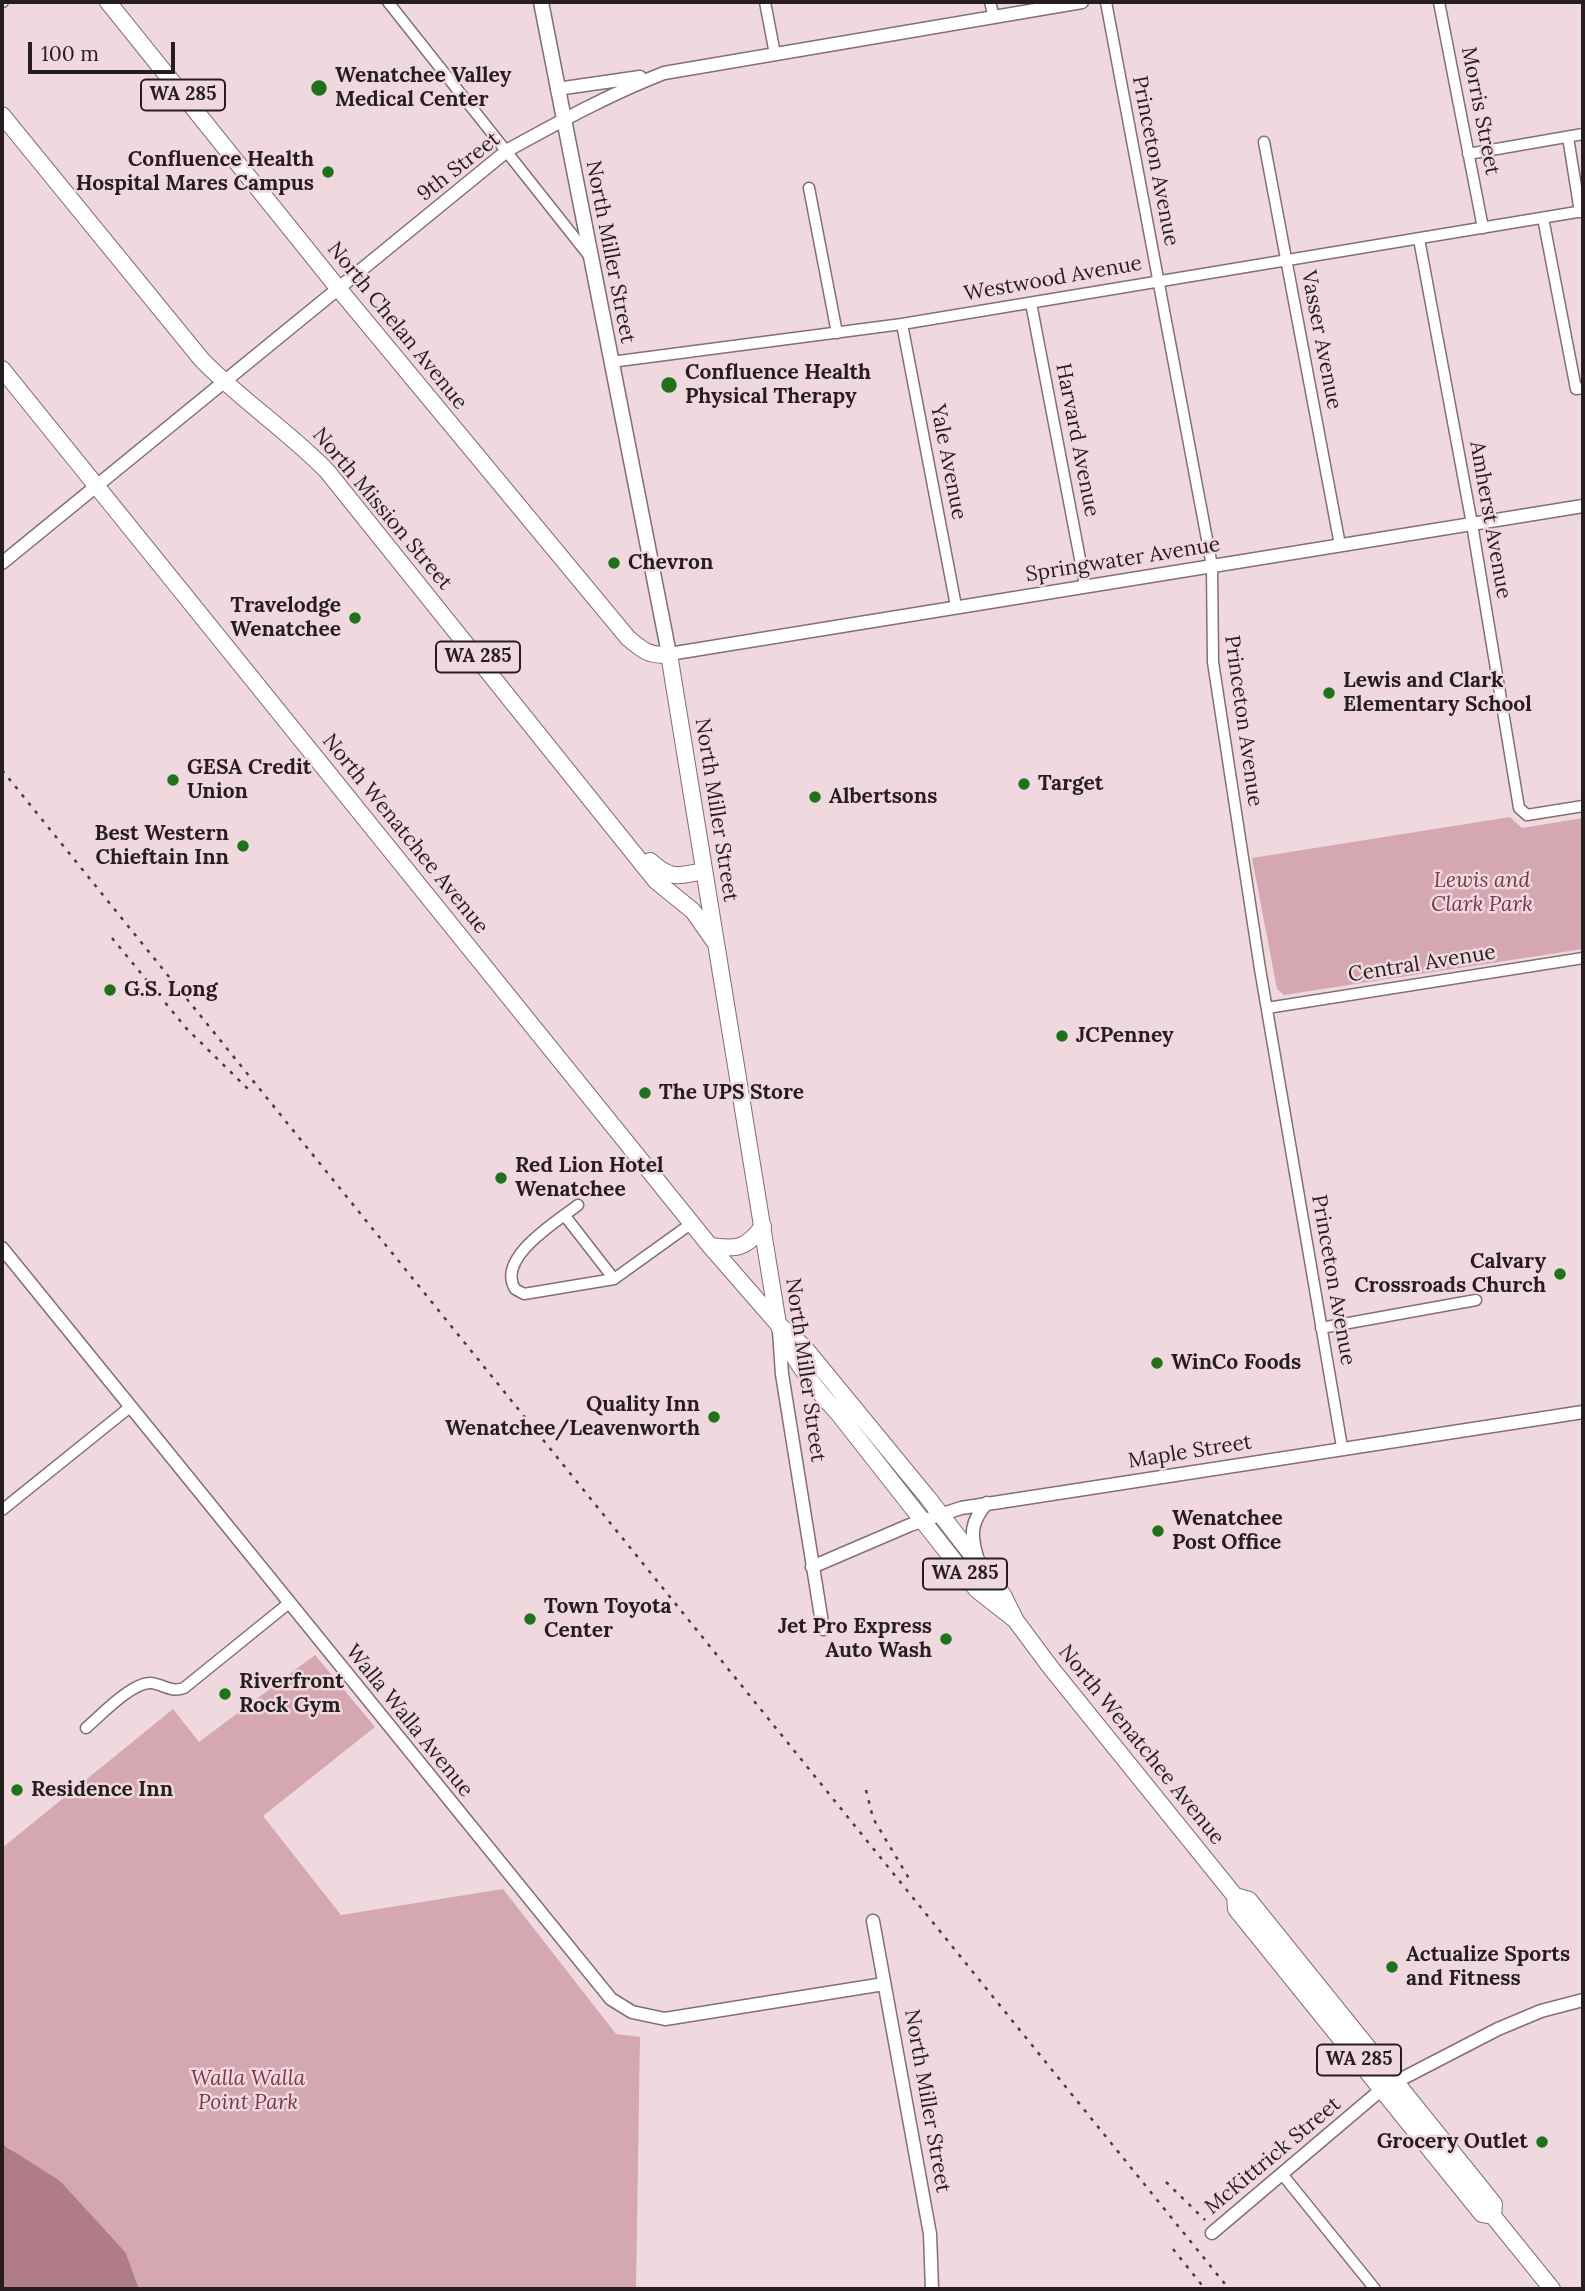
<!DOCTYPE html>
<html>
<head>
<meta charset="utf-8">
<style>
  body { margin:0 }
  #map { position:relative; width:1585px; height:2291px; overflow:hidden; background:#f0d9de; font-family:Lora,serif }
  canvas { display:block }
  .frame { position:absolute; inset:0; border:4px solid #261d1f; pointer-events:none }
  .scale { position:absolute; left:28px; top:42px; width:147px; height:32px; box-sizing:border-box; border:4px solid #261d1f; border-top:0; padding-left:9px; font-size:21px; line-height:24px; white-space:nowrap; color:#261d1f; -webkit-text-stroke:5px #f0d9de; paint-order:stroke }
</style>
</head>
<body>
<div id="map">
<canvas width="1585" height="2291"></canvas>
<div class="frame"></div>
<div class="scale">100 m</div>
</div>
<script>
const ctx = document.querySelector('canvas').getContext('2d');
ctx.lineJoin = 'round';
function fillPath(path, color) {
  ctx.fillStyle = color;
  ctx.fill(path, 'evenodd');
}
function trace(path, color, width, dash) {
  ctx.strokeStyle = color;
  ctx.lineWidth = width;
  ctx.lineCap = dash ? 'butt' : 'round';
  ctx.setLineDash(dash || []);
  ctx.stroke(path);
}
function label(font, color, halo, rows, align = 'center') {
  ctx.font = font + ' Lora,serif';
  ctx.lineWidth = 5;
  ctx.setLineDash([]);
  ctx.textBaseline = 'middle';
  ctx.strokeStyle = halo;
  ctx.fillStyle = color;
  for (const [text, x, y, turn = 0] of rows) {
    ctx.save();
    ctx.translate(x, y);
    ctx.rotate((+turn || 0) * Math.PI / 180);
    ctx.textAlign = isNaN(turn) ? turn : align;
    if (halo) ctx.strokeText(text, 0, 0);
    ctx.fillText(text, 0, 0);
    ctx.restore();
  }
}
fillPath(new Path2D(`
  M1510,817L1522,828L1583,818V949L1284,995L1277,989L1252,858Z
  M315,1655L375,1727L263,1816L341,1915L503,1889L616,2034L640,2037L636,2289H139L126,2253L11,2149L2,2144V1848L173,1709L199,1742Z`), '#d4a7b3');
fillPath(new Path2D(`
  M2,2144L60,2181L126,2253L139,2289H2Z`), '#b17c8a');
const minor = new Path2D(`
  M2,2H3
  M388,2L590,257
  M765,2L775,54
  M990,2L994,17
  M1106,2L1212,566L1213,662L1260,969L1342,1447
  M1439,2L1483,228
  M1568,137L1580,212
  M1264,142L1340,545
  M1468,154L1583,134
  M809,188L837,333
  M1543,218L1576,389L1583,388
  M1419,239L1472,524L1519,808L1527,815L1583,806
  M1031,303L1085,585
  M902,324L956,606
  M611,362L902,324L1583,211
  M1267,1008L1583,958
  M578,1205C556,1222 496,1258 515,1289L524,1294L614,1279L692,1223
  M565,1216L614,1279
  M1321,1328L1476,1300
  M2,1510L130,1407
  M86,1728C100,1716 132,1682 151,1683C163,1684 171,1693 184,1688L289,1603
  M1282,2174L1375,2289`);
const tertiary = new Path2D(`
  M557,89L640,77
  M2,563L508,150C559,122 610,94 664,73L1082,2
  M669,654L1583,506
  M2,1248L611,1999L632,2012L665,2019L884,1984
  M779,1331L782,1374L823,1629
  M977,1557C970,1534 971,1521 987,1503
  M812,1567L910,1525L961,1508L1583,1412
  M873,1921L930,2234L932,2289
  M1212,2233L1382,2089L1498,2029L1541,2011L1583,2000`);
const secondary = new Path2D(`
  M541,2L669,654`);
const primary = new Path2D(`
  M108,2L338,288L628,638C642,650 650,657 669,654L778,1324C792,1359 812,1385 838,1413L977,1590L1014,1619
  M2,115L202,360C241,400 288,431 327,471L656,881L693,911L714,941
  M2,369L710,1246L778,1324L804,1347L928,1498L1003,1595L1016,1621L1051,1668L1235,1896L1249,1900L1494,2204L1493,2216
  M650,861C671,880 677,876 704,871
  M710,1246C737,1250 747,1248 763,1226
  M1235,1896L1236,1909L1482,2214L1493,2216L1552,2289`);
trace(minor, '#836f74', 13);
trace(tertiary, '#836f74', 15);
trace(secondary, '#836f74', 17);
trace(primary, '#836f74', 18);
trace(minor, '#fff', 10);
trace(tertiary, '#fff', 12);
trace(secondary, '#fff', 14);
trace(primary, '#fff', 16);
trace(new Path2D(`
  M2,770L1229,2289
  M112,938L186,1028L248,1089
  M866,1790L873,1818L911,1882
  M1166,2182L1205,2220
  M1173,2249L1205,2289`), '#483d3f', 2.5, [3.5, 7]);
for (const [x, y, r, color] of [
  [319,88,9,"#1f721b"],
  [328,172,7,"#1f721b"],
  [669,385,9,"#1f721b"],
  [614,563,7,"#1f721b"],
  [355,618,7,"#1f721b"],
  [1329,693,7,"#1f721b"],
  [173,780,7,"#1f721b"],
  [1024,784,7,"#1f721b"],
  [815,797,7,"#1f721b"],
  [243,846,7,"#1f721b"],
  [110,990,7,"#1f721b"],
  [1062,1036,7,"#1f721b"],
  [645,1093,7,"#1f721b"],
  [501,1178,7,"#1f721b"],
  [1560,1274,7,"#1f721b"],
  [1157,1363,7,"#1f721b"],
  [714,1417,7,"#1f721b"],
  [1158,1531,7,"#1f721b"],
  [530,1619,7,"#1f721b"],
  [946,1639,7,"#1f721b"],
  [225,1694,7,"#1f721b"],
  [17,1790,7,"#1f721b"],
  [1392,1967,7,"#1f721b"],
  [1542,2142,7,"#1f721b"]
]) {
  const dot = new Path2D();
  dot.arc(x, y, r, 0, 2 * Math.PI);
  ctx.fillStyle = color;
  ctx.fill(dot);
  trace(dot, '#f0d9de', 2.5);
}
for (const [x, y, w] of [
  [183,95,84],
  [478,657,84],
  [965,1574,84],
  [1359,2060,84]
]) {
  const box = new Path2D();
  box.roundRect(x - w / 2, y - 15.5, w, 31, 5);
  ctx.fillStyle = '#f0d9de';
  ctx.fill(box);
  trace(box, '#261d1f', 2);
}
label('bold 19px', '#261d1f', null, [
  ["WA 285",183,95],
  ["WA 285",478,657],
  ["WA 285",965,1574],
  ["WA 285",1359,2060]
]);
label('bold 21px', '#261d1f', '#f0d9de', [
  ["Wenatchee Valley",335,76],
  ["Medical Center",335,100],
  ["Confluence Health",314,160,"right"],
  ["Hospital Mares Campus",314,184,"right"],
  ["Confluence Health",685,373],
  ["Physical Therapy",685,397],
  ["Chevron",628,563],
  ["Travelodge",341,606,"right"],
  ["Wenatchee",341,630,"right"],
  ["Lewis and Clark",1343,681],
  ["Elementary School",1343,705],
  ["GESA Credit",187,768],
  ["Union",187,792],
  ["Target",1038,784],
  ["Albertsons",829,797],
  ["Best Western",229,834,"right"],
  ["Chieftain Inn",229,858,"right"],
  ["G.S. Long",124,990],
  ["JCPenney",1076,1036],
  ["The UPS Store",659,1093],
  ["Red Lion Hotel",515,1166],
  ["Wenatchee",515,1190],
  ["Calvary",1546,1262,"right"],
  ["Crossroads Church",1546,1286,"right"],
  ["WinCo Foods",1171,1363],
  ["Quality Inn",700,1405,"right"],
  ["Wenatchee/Leavenworth",700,1429,"right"],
  ["Wenatchee",1172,1519],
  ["Post Office",1172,1543],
  ["Town Toyota",544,1607],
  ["Center",544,1631],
  ["Jet Pro Express",932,1627,"right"],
  ["Auto Wash",932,1651,"right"],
  ["Riverfront",239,1682],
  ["Rock Gym",239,1706],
  ["Residence Inn",31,1790],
  ["Actualize Sports",1406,1955],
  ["and Fitness",1406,1979],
  ["Grocery Outlet",1528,2142,"right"]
], 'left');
label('21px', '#261d1f', '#f0d9de', [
  ["Morris Street",1480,111,79],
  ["Princeton Avenue",1155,161,79],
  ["9th Street",459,167,-38],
  ["North Miller Street",610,252,79],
  ["Westwood Avenue",1053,279,-10],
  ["North Chelan Avenue",397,326,51],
  ["Vasser Avenue",1321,340,79],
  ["Harvard Avenue",1077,440,79],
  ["Yale Avenue",948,462,79],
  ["North Mission Street",382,509,50],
  ["Amherst Avenue",1490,520,80],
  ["Springwater Avenue",1123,560,-9],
  ["Princeton Avenue",1243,721,82],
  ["North Miller Street",716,810,81],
  ["North Wenatchee Avenue",405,834,51],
  ["Central Avenue",1422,964,-9],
  ["Princeton Avenue",1333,1280,80],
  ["North Miller Street",805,1370,82],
  ["Maple Street",1190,1452,-9],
  ["Walla Walla Avenue",409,1721,51],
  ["North Wenatchee Avenue",1141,1745,51],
  ["North Miller Street",927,2101,80],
  ["McKittrick Street",1273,2156,-40]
]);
label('italic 21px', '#7a364c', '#f0d9de', [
  ["Lewis and",1482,881],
  ["Clark Park",1482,905],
  ["Walla Walla",248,2079],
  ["Point Park",248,2103]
]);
</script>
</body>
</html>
